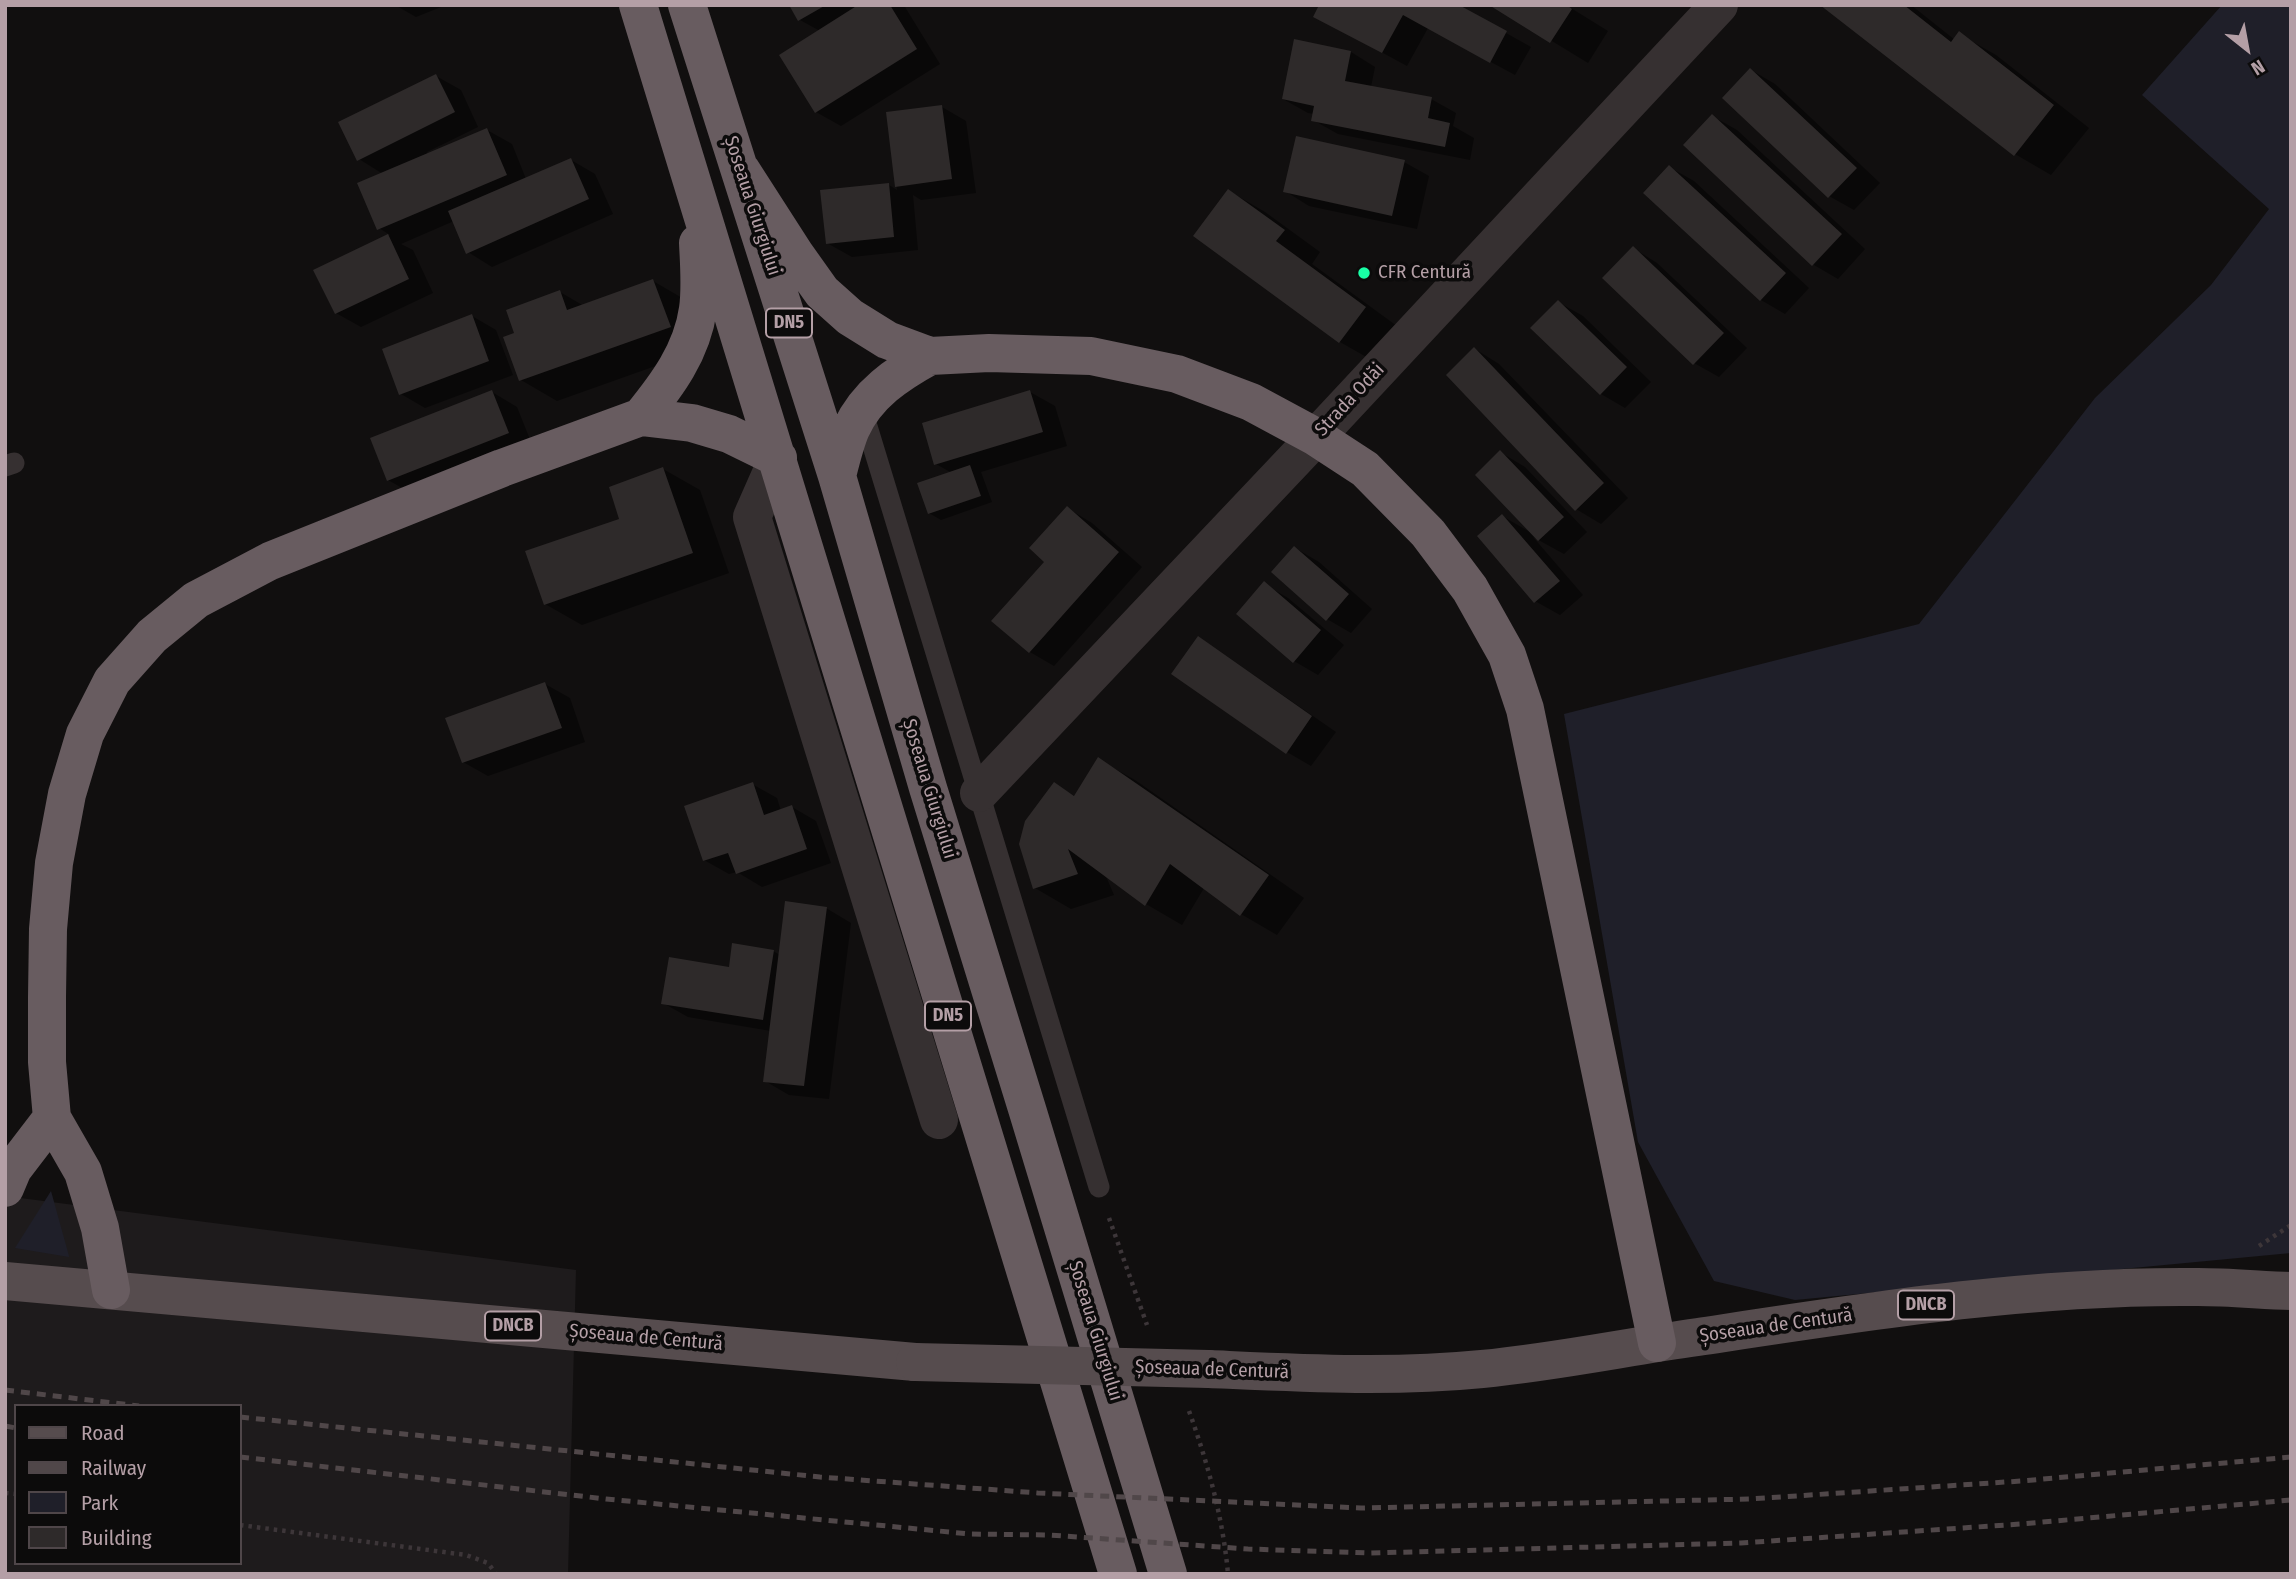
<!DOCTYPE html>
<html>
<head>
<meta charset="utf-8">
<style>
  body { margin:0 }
  #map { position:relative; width:2296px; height:1579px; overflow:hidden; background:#110f0f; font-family:"Fira Sans Condensed",sans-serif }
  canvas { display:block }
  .frame { position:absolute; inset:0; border:7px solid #b49fa6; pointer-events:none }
  .legend { position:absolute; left:14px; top:1404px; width:228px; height:161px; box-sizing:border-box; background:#0c0b0b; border:2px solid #4f4649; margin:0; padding:9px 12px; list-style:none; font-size:21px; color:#b49fa6 }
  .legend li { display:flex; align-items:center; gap:14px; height:35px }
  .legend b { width:35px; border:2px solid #4f4649 }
  .north { position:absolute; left:2212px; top:14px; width:70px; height:70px; -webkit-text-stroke:5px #0c0b0b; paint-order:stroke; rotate:149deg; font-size:19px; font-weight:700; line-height:28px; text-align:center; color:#b49fa6 }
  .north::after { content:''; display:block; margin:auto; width:24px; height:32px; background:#b49fa6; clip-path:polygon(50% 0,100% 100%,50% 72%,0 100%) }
</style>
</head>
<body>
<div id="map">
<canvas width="2296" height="1579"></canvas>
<div class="frame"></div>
<ul class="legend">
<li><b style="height:9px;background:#564c4e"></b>Road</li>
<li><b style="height:9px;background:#504749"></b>Railway</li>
<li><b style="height:19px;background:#1f1f29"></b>Park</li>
<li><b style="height:19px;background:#2e2a2a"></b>Building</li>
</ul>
<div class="north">N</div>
</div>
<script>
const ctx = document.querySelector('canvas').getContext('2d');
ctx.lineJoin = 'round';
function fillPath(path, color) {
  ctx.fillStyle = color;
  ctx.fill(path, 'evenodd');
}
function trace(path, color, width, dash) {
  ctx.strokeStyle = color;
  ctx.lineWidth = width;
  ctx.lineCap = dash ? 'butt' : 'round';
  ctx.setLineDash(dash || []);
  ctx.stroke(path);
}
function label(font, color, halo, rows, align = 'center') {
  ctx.font = font + ' "Fira Sans Condensed",sans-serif';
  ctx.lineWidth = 7;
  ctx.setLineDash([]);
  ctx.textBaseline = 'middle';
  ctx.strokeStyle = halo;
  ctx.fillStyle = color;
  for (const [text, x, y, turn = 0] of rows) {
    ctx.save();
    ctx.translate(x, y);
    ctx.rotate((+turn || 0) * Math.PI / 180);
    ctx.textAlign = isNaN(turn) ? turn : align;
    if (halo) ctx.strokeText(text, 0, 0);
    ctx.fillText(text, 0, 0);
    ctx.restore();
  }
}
fillPath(new Path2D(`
  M5,1196L576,1270L568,1574H5ZM16,1406H240V1563H16Z`), '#1e1b1c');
fillPath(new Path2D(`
  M2222,5H2291V1253L1795,1300L1714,1281L1638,1142L1564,714L1919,624L2095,398L2211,285L2269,209L2142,95Z
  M51,1191L69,1256V1257L15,1248Z`), '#1f1f29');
fillPath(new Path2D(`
  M395,5H446L416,17Z
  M791,5H902L905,7L940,64L841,126L816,112L820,31L800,20Z
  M1456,5L1531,47L1515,75L1428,28L1407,66L1315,16Z
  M1493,5H1566L1608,31L1588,63Z
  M1823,5H1911L1955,40L1959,34L1996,55L2089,128L2051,175L2015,154Z
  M1351,52L1375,67L1371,87L1431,99L1456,113L1453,126L1474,138L1470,160L1338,134L1313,120L1314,114L1308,113L1283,99Z
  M1751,70L1775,84L1880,183L1854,210L1829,196Z
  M436,76L461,90L478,127L427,152L428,155L487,130L512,144L526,179L571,160L595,174L613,214L492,267L468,252L454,221L401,244L413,250L433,293L361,327L336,313L316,271L390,235L379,228L383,174L359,159Z
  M942,107L966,121L976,193L921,200L913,195L918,250L852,257L827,243L889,185L897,190L888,114Z
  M1712,116L1737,130L1865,249L1838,279L1814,265L1685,145Z
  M1404,162L1429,176L1417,229L1309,206L1285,191Z
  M1669,167L1694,181L1809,288L1785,314L1761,300Z
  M1229,191L1265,212L1320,252L1312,264L1401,329L1377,363L1340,342L1195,236Z
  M1633,248L1657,263L1747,348L1719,377L1694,363Z
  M653,281L689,302L706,348L557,401L521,380L516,334L560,292L584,306Z
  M1558,302L1583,316L1651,382L1625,408L1601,394Z
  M472,316L496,330L513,375L425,408L401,394Z
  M1475,349L1499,364L1628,498L1601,524L1576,509Z
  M492,392L517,407L533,447L413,494L388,480Z
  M1030,392L1055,406L1067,446L981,472L992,502L941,520L929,513L952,473L936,464Z
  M1500,452L1525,467L1587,532L1564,554L1533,537L1583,595L1560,615L1535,601L1502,516L1530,532Z
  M663,469L700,490L729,573L582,625L545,604L622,520Z
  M1067,508L1092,523L1142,567L1054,666L1030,652L1046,562Z
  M1295,548L1319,562L1372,609L1351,633L1327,619Z
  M1264,584L1288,598L1344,645L1318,675L1294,661Z
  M1198,639L1222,653L1336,732L1311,766L1287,752Z
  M545,684L570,698L585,742L488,776L463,762Z
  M1099,760L1135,780L1304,898L1277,935L1241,914L1204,888L1182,925L1146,904L1105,874L1114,895L1071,909L1035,888L1055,784L1076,797Z
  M752,784L777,798L781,811L792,807L816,821L831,863L762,887L737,872L729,874L704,860Z
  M826,908L851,923L829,1099L789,1095L765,1081L771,1031L688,1017L663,1003L730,969L773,951L780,955Z`), '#0007');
fillPath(new Path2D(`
  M789,5H826L798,21Z
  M858,5H890L917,49L815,113L779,55Z
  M1319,5H1459L1507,31L1490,63L1403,15L1382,53L1313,17Z
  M1489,5H1567L1572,9L1550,43Z
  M1820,5H1904L1951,42L1959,31L2054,105L2014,156Z
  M1294,39L1351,51L1345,81L1432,97L1428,118L1450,123L1445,147L1311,121L1314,106L1282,99Z
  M1750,68L1857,168L1828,198L1722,98Z
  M436,74L455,112L357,161L338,122Z
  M942,105L952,179L895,187L886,112Z
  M1712,114L1842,234L1812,266L1683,145Z
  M487,128L507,175L377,230L357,183Z
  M1296,136L1405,160L1392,216L1283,192Z
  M571,158L589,199L466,254L448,211Z
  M1669,165L1786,273L1760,301L1643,193Z
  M889,183L894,237L826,244L820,190Z
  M1228,189L1285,230L1276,241L1366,307L1339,343L1193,236Z
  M388,234L409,279L335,314L313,270Z
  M1633,246L1724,333L1693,365L1602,278Z
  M653,279L671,327L519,381L503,337L514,333L506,310L560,290L567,310Z
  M1558,300L1627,367L1600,395L1530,328Z
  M472,314L489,361L399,395L382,349Z
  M1474,347L1604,483L1575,511L1446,375Z
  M492,390L509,433L387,481L370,438Z
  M1030,390L1043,432L934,465L922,423Z
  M1500,450L1564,517L1538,541L1475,475Z
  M970,465L981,496L928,514L917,483Z
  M663,467L693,553L544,605L525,551L619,519L609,487Z
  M1067,506L1119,552L1029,653L991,621L1044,562L1029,548Z
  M1502,514L1560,581L1534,603L1477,536Z
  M1294,546L1349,594L1326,621L1271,572Z
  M1264,581L1321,630L1293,663L1236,614Z
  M1198,636L1312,716L1286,754L1171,674Z
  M545,682L562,728L462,763L445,718Z
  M1098,757L1269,875L1240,916L1170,864L1145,906L1068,849L1078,874L1033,889L1019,844L1025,821L1054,782L1074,796Z
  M753,782L764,815L792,805L807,849L736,874L728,853L703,861L684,806Z
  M785,901L827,907L804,1086L763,1082Z
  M732,943L774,950L763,1020L661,1004L669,957L729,967Z`), '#2e2a2a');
trace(new Path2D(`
  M1109,1218L1147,1325
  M2259,1246L2291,1225
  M1189,1411C1208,1464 1223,1518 1228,1574
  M5,1493L16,1494
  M240,1525L466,1555L488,1563L496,1574`), '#3d3639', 4.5, [3.5, 5]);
trace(new Path2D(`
  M862,410L1099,1187
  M5,466L14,463`), '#363031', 21);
trace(new Path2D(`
  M778,458L752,517L939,1120
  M979,793L1316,437L1719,5`), '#363031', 38);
trace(new Path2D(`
  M5,1281L915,1362
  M1209,1369C1301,1373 1391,1378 1482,1369C1555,1362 1626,1347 1698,1337C1863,1312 2031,1285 2198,1287C2229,1287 2260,1290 2291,1291`), '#564c4e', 38);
trace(new Path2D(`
  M638,5L1118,1574
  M687,5L837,476L928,788L1028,1112L1168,1574
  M741,170L795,254L822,292L850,317L887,340L930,356L989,353L1091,356L1177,374L1251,402L1316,437L1365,469L1428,533L1470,589L1507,655L1525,709L1657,1343
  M641,417C667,385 692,352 698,309C701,287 699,265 698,243
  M837,476C841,460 845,443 851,429C867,394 897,374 930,356
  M5,1188L13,1169L52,1118
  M111,1290L100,1228L83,1172L52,1118L47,1062V997L48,929L54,863L67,794L85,734L112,681L152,636L196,600L270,561L502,468L641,417L692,423L729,434L778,458`), '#685c60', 38);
trace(new Path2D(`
  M5,1390L139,1406
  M240,1417L820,1477L1038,1493L1361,1508L1750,1499L2021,1481L2291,1457
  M5,1426L16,1428
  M240,1457L606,1499L970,1534L1049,1535L1248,1549L1371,1553L1741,1543L2021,1524L2291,1500`), '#504749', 5, [9, 7]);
trace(new Path2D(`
  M915,1362L1209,1369`), '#564c4e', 38);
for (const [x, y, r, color] of [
  [1364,273,7,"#19ffa6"]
]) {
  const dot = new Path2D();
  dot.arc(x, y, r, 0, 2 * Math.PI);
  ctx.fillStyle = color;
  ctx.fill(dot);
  trace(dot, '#0c0b0b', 2.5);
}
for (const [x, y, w] of [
  [789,323,46],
  [948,1016,46],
  [1926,1305,56],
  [513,1326,56]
]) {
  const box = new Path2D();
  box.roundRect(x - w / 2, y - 14.5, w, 29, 5);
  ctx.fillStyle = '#0c0b0b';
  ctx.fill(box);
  trace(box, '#b49fa6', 2);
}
label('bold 18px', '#b49fa6', null, [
  ["DN5",789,323],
  ["DN5",948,1016],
  ["DNCB",1926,1305],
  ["DNCB",513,1326]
]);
label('19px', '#b49fa6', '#0c0b0b', [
  ["Șoseaua Giurgiului",752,206,72],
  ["Strada Odăi",1350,400,-47],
  ["Șoseaua Giurgiului",929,789,73],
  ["Șoseaua de Centură",1776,1326,-8],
  ["Șoseaua Giurgiului",1095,1331,73],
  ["Șoseaua de Centură",646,1338,5],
  ["Șoseaua de Centură",1212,1370,2]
]);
label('19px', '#b49fa6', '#0c0b0b', [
  ["CFR Centură",1378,273]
], 'left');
</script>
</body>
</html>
